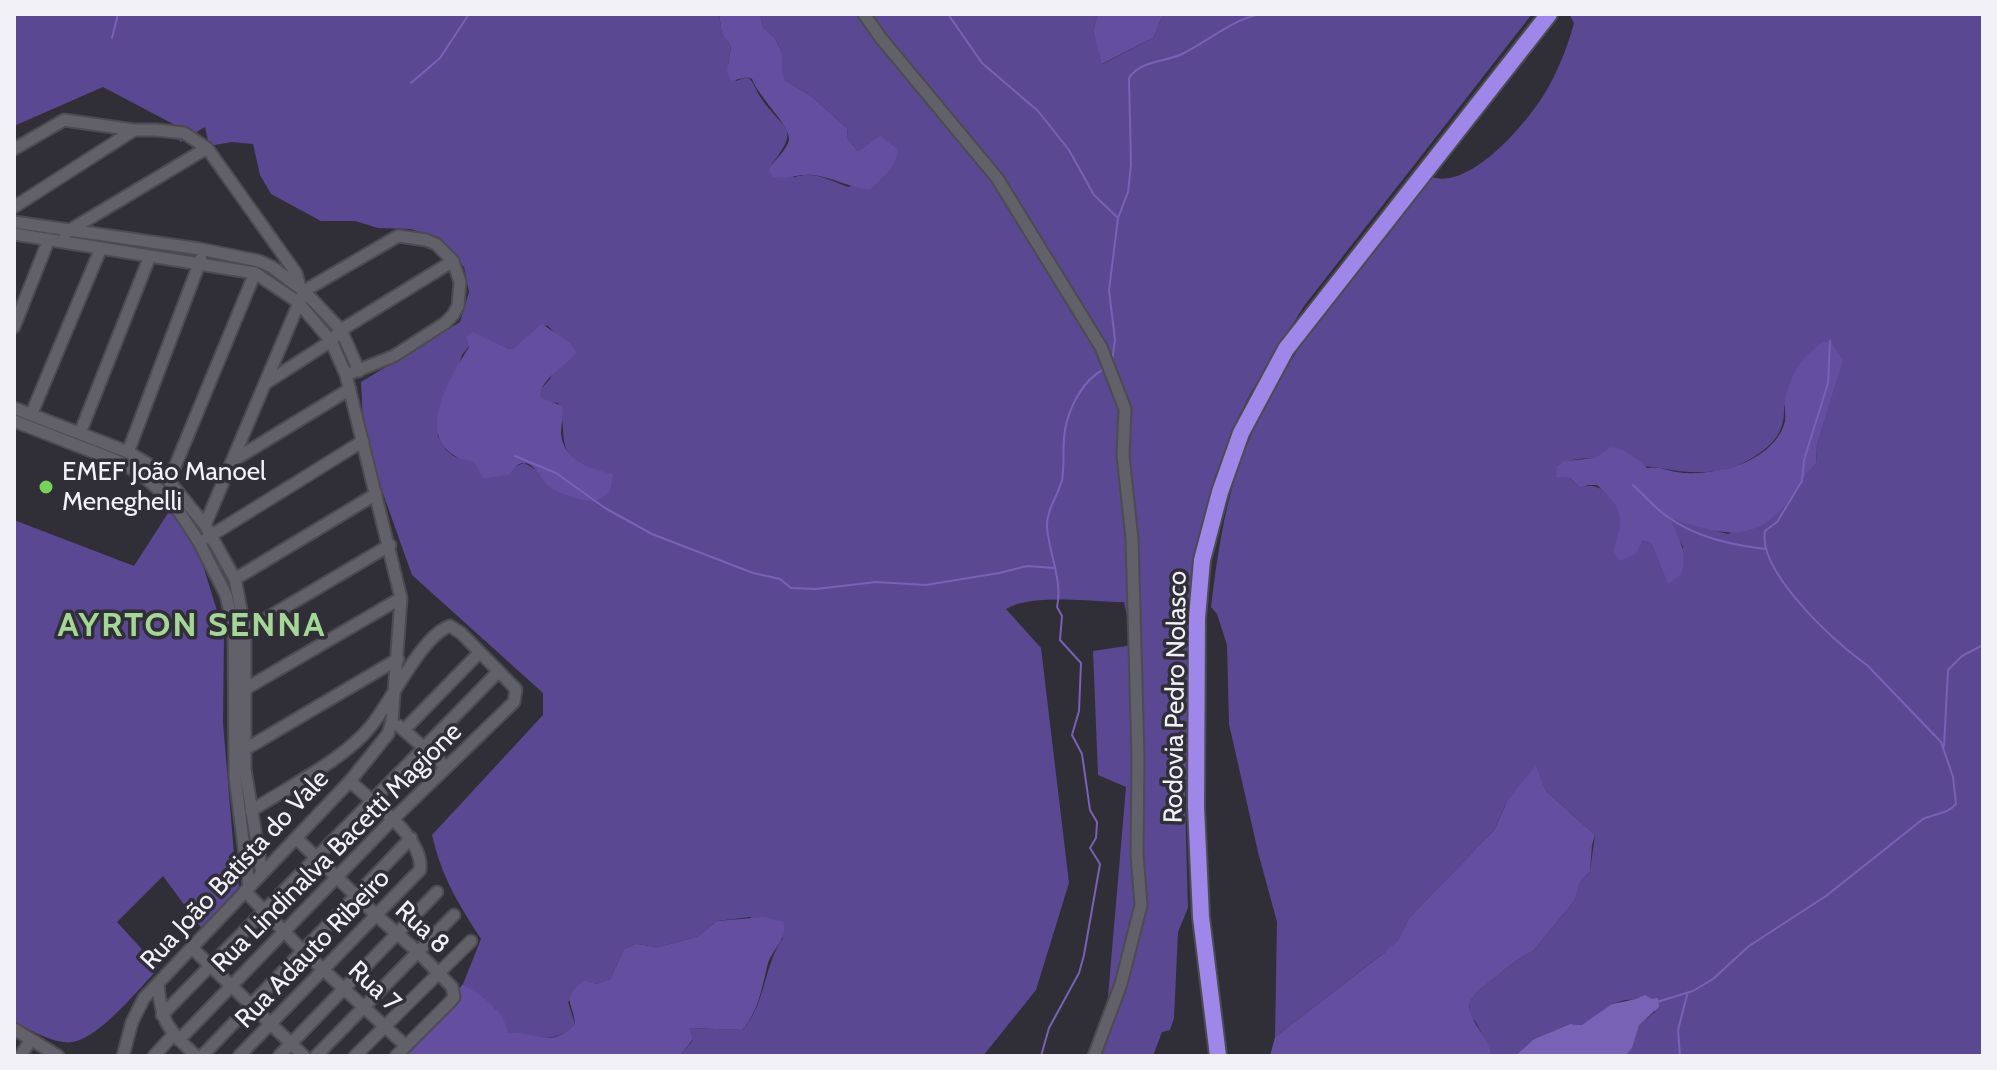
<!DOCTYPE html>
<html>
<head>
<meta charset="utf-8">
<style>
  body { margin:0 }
  #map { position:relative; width:1997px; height:1070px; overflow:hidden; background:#302e37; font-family:Cabin,sans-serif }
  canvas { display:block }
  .frame { position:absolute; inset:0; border:16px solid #f2f1f7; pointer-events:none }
</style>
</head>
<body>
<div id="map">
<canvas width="1997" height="1070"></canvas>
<div class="frame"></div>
</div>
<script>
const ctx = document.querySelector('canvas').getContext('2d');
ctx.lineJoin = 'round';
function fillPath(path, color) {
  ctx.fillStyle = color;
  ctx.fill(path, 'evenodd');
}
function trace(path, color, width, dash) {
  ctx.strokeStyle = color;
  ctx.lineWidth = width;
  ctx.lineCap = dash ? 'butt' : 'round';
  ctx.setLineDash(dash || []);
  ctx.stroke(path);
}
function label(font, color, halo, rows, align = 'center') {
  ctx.font = font + ' Cabin,sans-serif';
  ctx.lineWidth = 7;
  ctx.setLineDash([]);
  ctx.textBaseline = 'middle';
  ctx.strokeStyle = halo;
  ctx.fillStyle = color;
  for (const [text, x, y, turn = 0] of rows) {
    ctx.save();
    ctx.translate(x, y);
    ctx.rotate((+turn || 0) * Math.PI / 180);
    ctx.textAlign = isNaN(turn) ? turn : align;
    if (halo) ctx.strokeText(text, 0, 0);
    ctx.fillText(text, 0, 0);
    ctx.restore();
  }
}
fillPath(new Path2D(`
  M14,14H719L722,35L731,46L728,64L736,81L747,77C755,82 755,90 761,98C785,133 802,125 770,167L795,177C814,171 829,180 848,187L887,171L892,166L873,141L858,151L848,139L847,128L810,95L786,81L781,73L782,53L775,38L763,27L760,14H1098L1093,31L1103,64L1154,37L1163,14H1532L1304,306L1250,394L1235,424L1214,479L1205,522L1190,662L1185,801L1188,908L1178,932L1174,1018L1170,1030L1162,1032L1153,1056H1091L1107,1008L1126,787L1098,775L1093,651L1133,645L1124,602C1092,602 1032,593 1006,609L1041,648L1069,883L1036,990L983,1056H680L693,1040L690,1028L742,1030C766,1005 763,966 783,938L750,917L717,921L698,936L685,940L658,947L636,944L624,949L610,979L596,984L568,1002L575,1024C556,1045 533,1037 508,1033L495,1008L463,984L481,939C458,903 442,878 432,835L543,715V693L412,575L364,440L361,382L460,322L469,292L464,267L439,237L410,229L378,228L355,221H321L271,194L260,175L253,144L232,142L209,146L205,127L180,142L175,125L103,87L14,126ZM547,325L557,335L569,342L550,379L539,391L540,397L546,402L558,403C570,432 551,454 593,470L547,484L535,469L524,463L483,479L479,465L470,459L455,457L446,450L438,436L462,355L469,346L472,333L509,349L514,348Z
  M1569,14H1983V1056H1625L1638,1025L1655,1012L1652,999L1625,1000L1612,1004L1589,1022L1582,1025L1570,1024L1534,1039L1515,1056H1488L1492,1052L1475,1021L1470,1016L1469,1003L1477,992L1517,960L1533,951L1575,900L1580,883L1590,871L1595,835L1546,791L1536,766L1505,806L1494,830L1409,918L1398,940L1389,949L1275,1037L1277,922L1258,852L1229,724L1227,645L1217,614L1211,607C1216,566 1221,528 1232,488C1267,368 1355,273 1429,176C1469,194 1532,118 1549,86C1560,66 1568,45 1574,23ZM1840,368L1817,445L1816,464L1804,474L1786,504L1728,534L1669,517L1683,547L1668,583L1651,543L1642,541L1613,550C1617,540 1623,528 1622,518C1618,500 1599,479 1580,488L1557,466C1579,453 1606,460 1630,465C1640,467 1651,466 1660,468C1697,475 1729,476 1761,452C1778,440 1785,427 1784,406Z
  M170,510L199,552L224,634L223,723L234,854L239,887L202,929L163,876L117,922L159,968C139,988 102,1036 73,1042C56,1045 29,1030 14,1021V520L134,566Z`), '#5b4892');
fillPath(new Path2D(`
  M719,14H760L763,27L775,38L782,53V73L786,81L810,95L847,128L848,139L858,151L880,136L897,149C898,167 881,178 870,190C848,187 832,177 812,175C799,173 787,180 773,177L769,171L770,167C776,159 787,149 789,140C791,126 759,98 752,79L747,77L731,81L727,71L731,46L722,35Z
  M1098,14H1163L1154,37L1102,64L1093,31Z
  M542,324L569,342L576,352C566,367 541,378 540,396C547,403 555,401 562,407C564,416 561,424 561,433C563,461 590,469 613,474L610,491L596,502C581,500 559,495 547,485C540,478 535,463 524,463C517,463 513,469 510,474L483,479C472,450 469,467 452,454C417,429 453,373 469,347L466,337L472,332L509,349L514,348Z
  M1823,342L1831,343L1843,360L1817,445L1816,464C1802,476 1797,490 1786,504C1750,547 1716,532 1670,518C1678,536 1689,554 1681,574L1668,584L1651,543L1642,541L1635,555L1619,561L1613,550C1626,517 1622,508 1597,485H1588L1580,488L1570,478L1556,477L1557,466L1565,461L1595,458L1611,447C1626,449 1636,458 1647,468C1658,466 1666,470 1677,472C1693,475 1710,472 1726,469C1750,463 1779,447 1785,421C1786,415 1784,408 1785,402C1789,376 1802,357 1823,342Z
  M1536,765L1546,791L1595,835L1592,845L1590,871L1580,883L1575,900L1533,951L1517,960L1477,992L1469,1003C1468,1020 1487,1036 1492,1053L1488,1056H1270L1275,1037L1384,953L1398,940L1409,918L1494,830L1508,800Z
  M763,917L783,922C789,937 773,949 768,963C762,987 759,1011 742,1030L690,1028L693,1039L680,1056H400L463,984C482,997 504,1009 508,1033C535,1031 550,1050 575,1024C573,1002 560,998 584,981L596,984L610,979L624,949L636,944L658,947L685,940L698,936L717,921Z`), '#644ea0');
fillPath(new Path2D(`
  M1645,995L1652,999L1658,998L1659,1007L1639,1025L1632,1048L1625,1056H1515L1534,1039L1570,1024L1582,1025L1612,1004L1636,999Z`), '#7762b6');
trace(new Path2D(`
  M948,14L982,63L1038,111L1069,150L1094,195L1117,217
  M112,38L118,14
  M411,83L440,58L469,14
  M1112,361L1115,340L1109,290L1118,218L1128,192L1131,165L1129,78C1140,61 1163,62 1180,55C1208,42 1229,21 1260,14
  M515,456L556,473L605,508L652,534L753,573L780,579L791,588L816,589L876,582L926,585L999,573L1027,566L1054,568
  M1633,485C1644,495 1654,507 1665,515C1694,537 1731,545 1766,549
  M1944,746L1948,670L1962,656L1983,645
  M1657,1002L1693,991L1713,979L1749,946L1826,896L1923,819C1933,814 1948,814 1956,804L1953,777L1941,742L1867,665C1836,644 1757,571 1765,531L1777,522L1802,481L1804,460L1828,383L1830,341
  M1041,1056L1049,1028L1079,973L1084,955L1100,864L1090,848L1096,838L1097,822L1090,810L1082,754L1072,735L1079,711L1081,663L1060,640L1062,616L1057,607C1063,581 1049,554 1047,527C1046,510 1058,496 1062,480C1065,464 1062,446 1065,430C1069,407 1083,380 1104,369
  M1680,1056L1678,1030L1687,995`), '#7762b6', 2);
const minor = new Path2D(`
  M864,14L880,37L997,178L1101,347L1125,409L1123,455L1132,539L1138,757L1137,854L1141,905L1121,984L1094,1056
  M14,149L64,120L134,130H157L184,133L207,148L296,273L300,288
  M14,207L134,130
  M14,222L200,249L259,261L272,267L304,291L341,330L359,371
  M65,233L207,148
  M14,234L255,273L298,302L331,341L346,375L401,598L392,721L388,734L350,781L144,998L132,1022L123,1056
  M14,327L49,239
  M266,383L331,341L341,330L453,261
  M14,408L128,452L148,464L169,481L205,525L235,579L245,631V769L262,874
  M31,415L101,248
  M14,421L122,463L142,475L165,495L180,513L199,542L226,595L234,630L235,777L249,887
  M80,433L150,256
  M128,452L201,259
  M234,460L350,389
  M169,481L255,273
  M205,525L304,291L398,236L426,240L436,244L453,261L460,282L458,306L453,315L445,323L394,356L346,375
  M207,538L363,441
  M235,579L376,494
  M245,631L390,545
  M245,689L401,598
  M399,726L446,767
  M404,730L479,653
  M244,750L398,659
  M296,838L376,915L418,952L452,987L454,997L451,1001L396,1056
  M245,891L303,951L406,1046
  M192,948L304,1056
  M158,983C161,1023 168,1029 196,1056
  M162,1015L498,672
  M14,1029L58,1056
  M179,1040L392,820L514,702L516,689L461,633L450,626C422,635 391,702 371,726C345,759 288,787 251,811
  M20,1056L31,1040
  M154,1056L173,1035
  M202,1056L411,838
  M239,1056L420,870C424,836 372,803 350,781
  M279,1056L437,892
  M316,1056L454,915
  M355,1056L471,941`);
const highway = new Path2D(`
  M1218,1056L1201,917L1196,807L1197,618L1202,560L1220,492L1241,433L1286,349L1549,14`);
trace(minor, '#4c4b52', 15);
trace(highway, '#4c4b52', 20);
trace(minor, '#62616a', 11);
trace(highway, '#9e87e9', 16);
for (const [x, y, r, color] of [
  [46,487,8,"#76d25a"]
]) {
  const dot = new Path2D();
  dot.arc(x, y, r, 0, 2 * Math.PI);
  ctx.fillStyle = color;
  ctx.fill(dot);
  trace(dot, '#302e37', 3);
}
label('26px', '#f2f1f7', '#302e37', [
  ["EMEF João Manoel",62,472],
  ["Meneghelli",62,502]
], 'left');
label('26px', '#f2f1f7', '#302e37', [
  ["Rodovia Pedro Nolasco",1176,697,-89],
  ["Rua Lindinalva Bacetti Magione",337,848,-45],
  ["Rua João Batista do Vale",235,870,-47],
  ["Rua 8",422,928,43],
  ["Rua Adauto Ribeiro",313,949,-46],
  ["Rua 7",374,987,43]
]);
ctx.letterSpacing = '2px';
label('bold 34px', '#a5d697', '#302e37', [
  ["AYRTON SENNA",192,626]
]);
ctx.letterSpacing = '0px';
</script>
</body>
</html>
